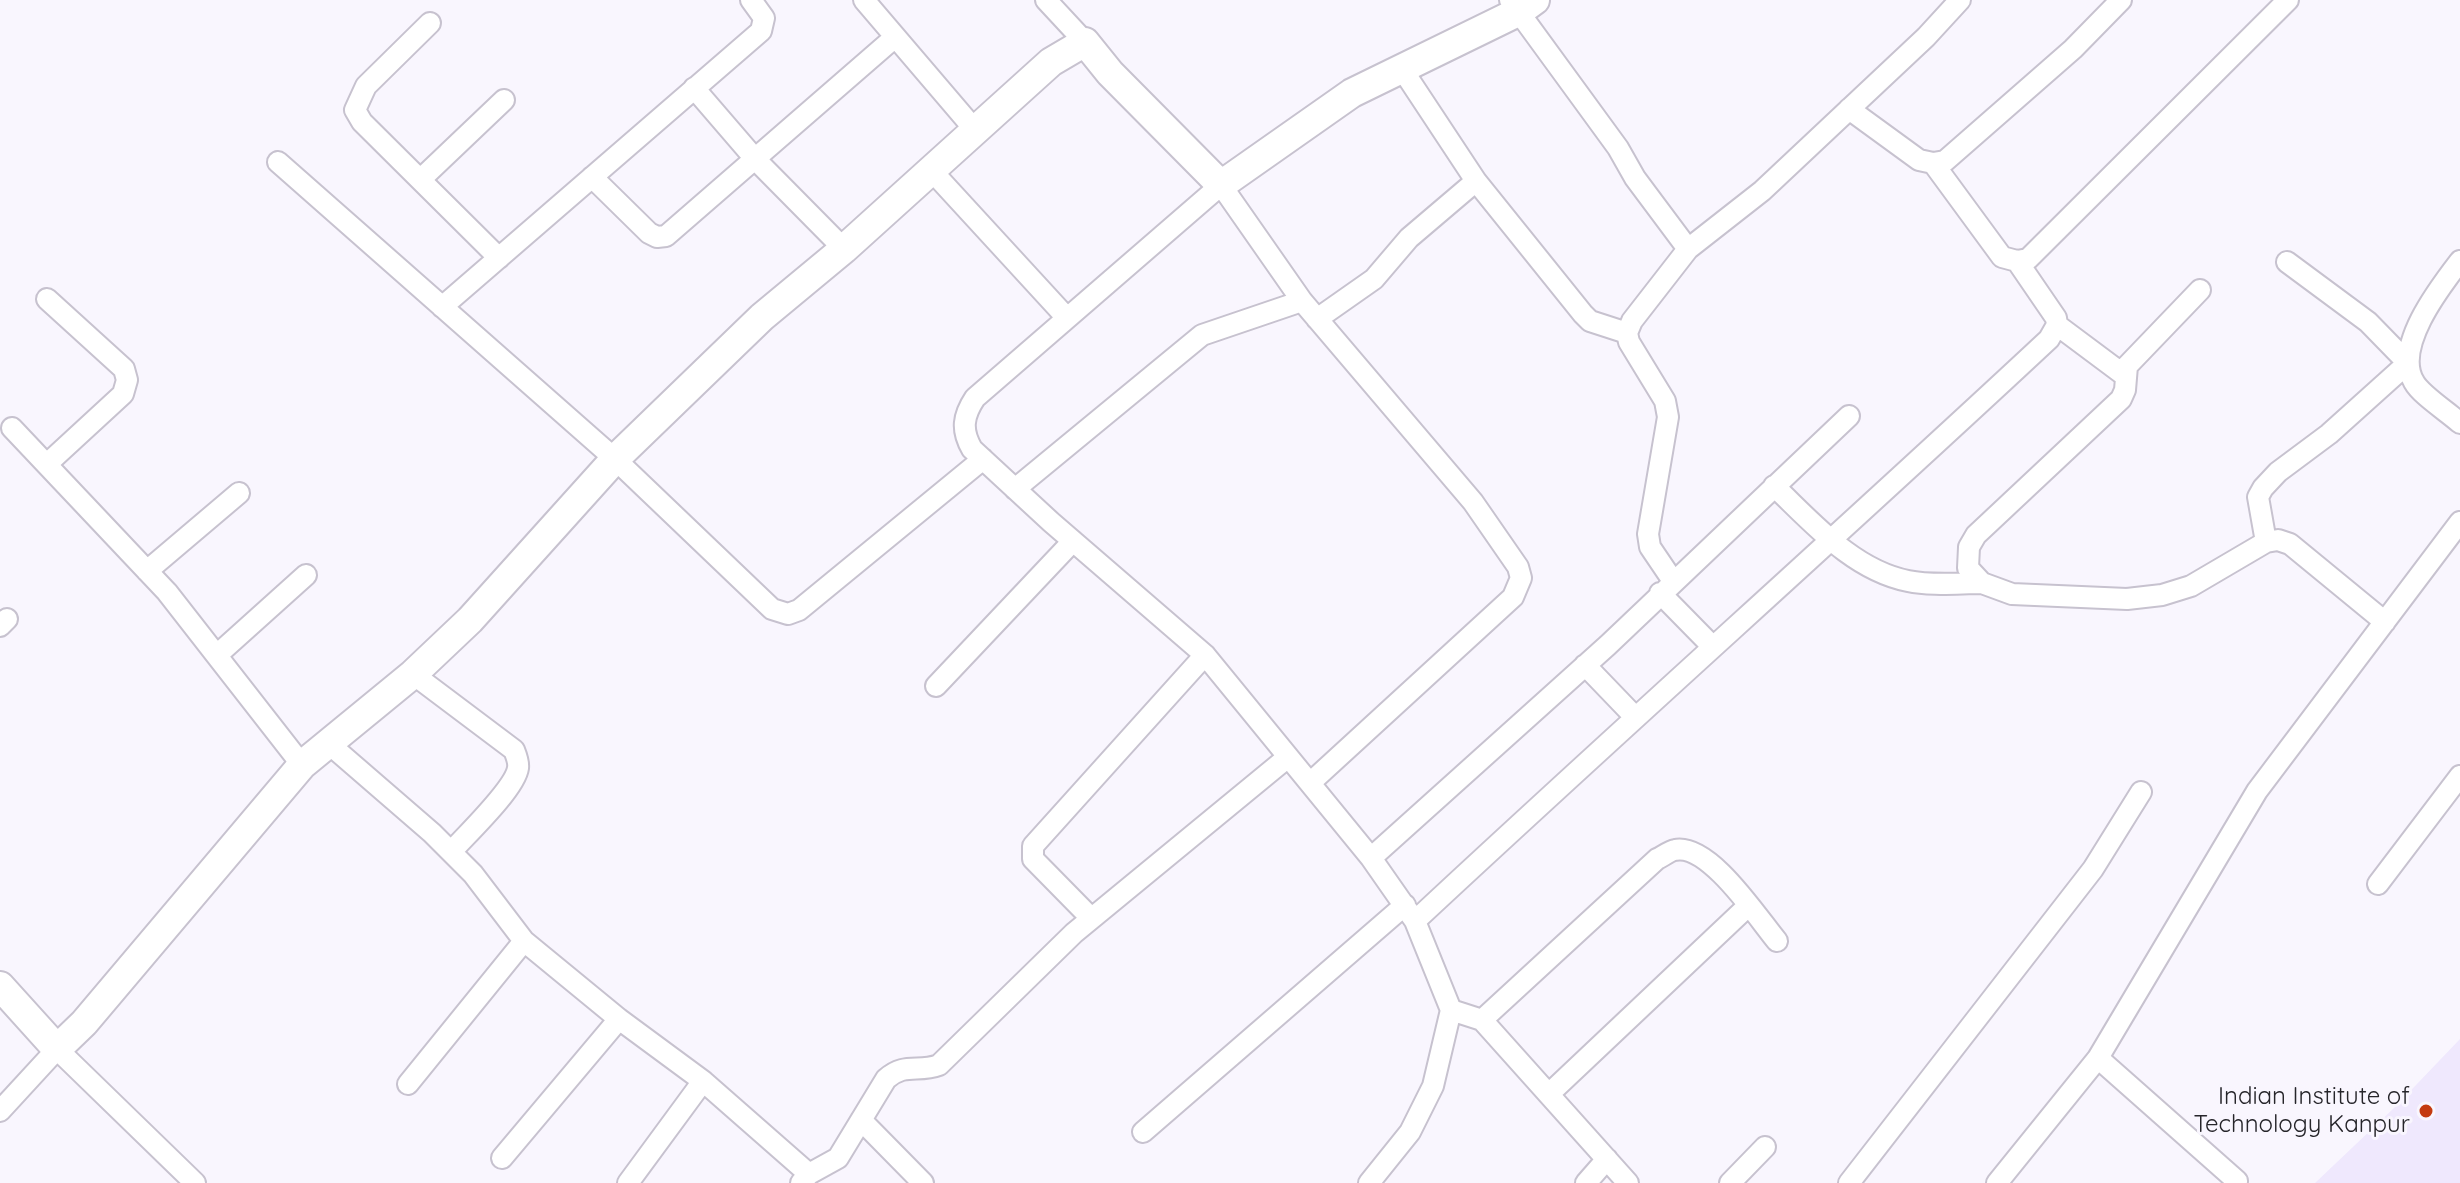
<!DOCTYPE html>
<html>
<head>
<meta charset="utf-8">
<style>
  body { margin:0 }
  canvas { display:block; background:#f9f6fe }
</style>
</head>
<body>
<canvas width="2460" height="1183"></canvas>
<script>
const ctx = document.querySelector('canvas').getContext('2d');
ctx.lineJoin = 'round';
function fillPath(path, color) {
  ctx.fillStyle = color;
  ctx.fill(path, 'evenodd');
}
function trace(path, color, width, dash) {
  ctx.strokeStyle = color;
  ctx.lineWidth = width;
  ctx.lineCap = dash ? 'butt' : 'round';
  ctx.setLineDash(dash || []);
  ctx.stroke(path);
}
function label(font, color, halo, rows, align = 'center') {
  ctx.font = font + ' Quicksand,sans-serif';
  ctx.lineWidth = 6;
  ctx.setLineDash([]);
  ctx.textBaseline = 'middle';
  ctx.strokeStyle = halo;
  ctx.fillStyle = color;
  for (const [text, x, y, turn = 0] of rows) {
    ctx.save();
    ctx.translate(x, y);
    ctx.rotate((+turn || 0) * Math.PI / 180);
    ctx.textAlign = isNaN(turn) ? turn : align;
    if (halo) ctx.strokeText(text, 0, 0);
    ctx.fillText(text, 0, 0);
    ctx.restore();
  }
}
fillPath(new Path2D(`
  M2460,1039V1183H2315L2394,1108Z`), '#efe8fd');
const street = new Path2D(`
  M864,0L975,130
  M1046,0L1085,42
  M1510,0L1618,148L1635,178L1688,249
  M430,23L366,86L355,110L362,122L499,258
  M1402,69L1476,181L1583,314L1590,321L1627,333
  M694,88L756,160L844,249
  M1849,109L1919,160L1933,163L1945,161L2073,49L2121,0
  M278,162L615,459L772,609L788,614L799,610L983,459
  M1933,163L2002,257L2017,261L2028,259L2288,0
  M931,170L1067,318
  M592,177L649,233L657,237L666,236L894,38
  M421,179L504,100
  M2460,261C2440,287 2393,347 2414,382C2421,395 2448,412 2460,423
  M2200,290L2127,366L2125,390L2121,399L1976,535L1969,547L1968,568L1982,583L2012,594L2127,599L2162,595L2191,586L2266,542L2278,540L2290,544L2385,622
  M442,307L761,31L764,18L751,0
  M1317,319L1374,279L1409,238L1476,181
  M2057,325L2124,375
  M12,428L167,592L302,765
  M47,464L123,394L127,380L124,369L47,299
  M1774,486C1813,523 1853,570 1908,581C1931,586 1959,583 1982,583
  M1015,489L1202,335L1302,301
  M2266,542L2258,497L2263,488L2278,472L2329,434L2408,363L2368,322L2287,262
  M147,571L239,493
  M1673,581L1650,547L1648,534L1668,417L1665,401L1629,342L1627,333L1632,321L1688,249L1762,191L1926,37L1960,0
  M1660,593L1713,647
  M0,626L7,619
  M217,655L306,575
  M1585,665L1635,717
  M413,674L514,750C516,755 519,762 518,768C515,789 466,835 451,852
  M936,686L1073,541
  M328,743L432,833L473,874L524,941L619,1019L703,1081L809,1174L801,1183
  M1310,783L1513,597L1521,578L1518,567L1473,502L1302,301L1221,185L975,398C963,416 961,430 972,449L1051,522L1205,655L1371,858L1415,921L1451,1010L1433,1086L1410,1132L1369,1183
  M1371,858L1608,645L1849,416
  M2378,884L2460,776
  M1091,918L1033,859V846L1205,655
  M1415,921C1625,725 1839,535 2049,339L2057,325L2056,318L2017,261
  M1451,1010L1482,1020L1657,859C1662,857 1669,851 1675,850C1709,843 1757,917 1777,941
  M1482,1020L1628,1183
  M2098,1058L2237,1181
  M408,1084L524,941
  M1550,1093L1748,906
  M0,1111L57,1049L195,1183
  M861,1120L923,1183
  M1143,1132L1405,905
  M502,1158L619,1019
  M809,1174L838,1158L886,1079C905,1062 918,1073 939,1065L1074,933L1288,757
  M628,1183L703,1081
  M1586,1183L1607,1159
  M1730,1183L1765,1147
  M1849,1183L2093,869L2141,792
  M1997,1183L2098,1058L2257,791L2460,522`);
const secondary = new Path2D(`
  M0,986L57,1049L84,1023L302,765L413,674L470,620L615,459L762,317L844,249L1051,62L1085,42L1110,73L1221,185L1352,93L1520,11L1535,0`);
trace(street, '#c7c2cf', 24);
trace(secondary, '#c7c2cf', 32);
trace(street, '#fff', 20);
trace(secondary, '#fff', 28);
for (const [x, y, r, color] of [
  [2426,1111,8,"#c43b11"]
]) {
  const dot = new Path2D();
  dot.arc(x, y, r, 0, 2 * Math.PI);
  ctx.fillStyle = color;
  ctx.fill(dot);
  trace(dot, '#f9f6fe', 3);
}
label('24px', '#26252a', '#f9f6fe', [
  ["Indian Institute of",2410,1097],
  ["Technology Kanpur",2410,1125]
], 'right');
</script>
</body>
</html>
